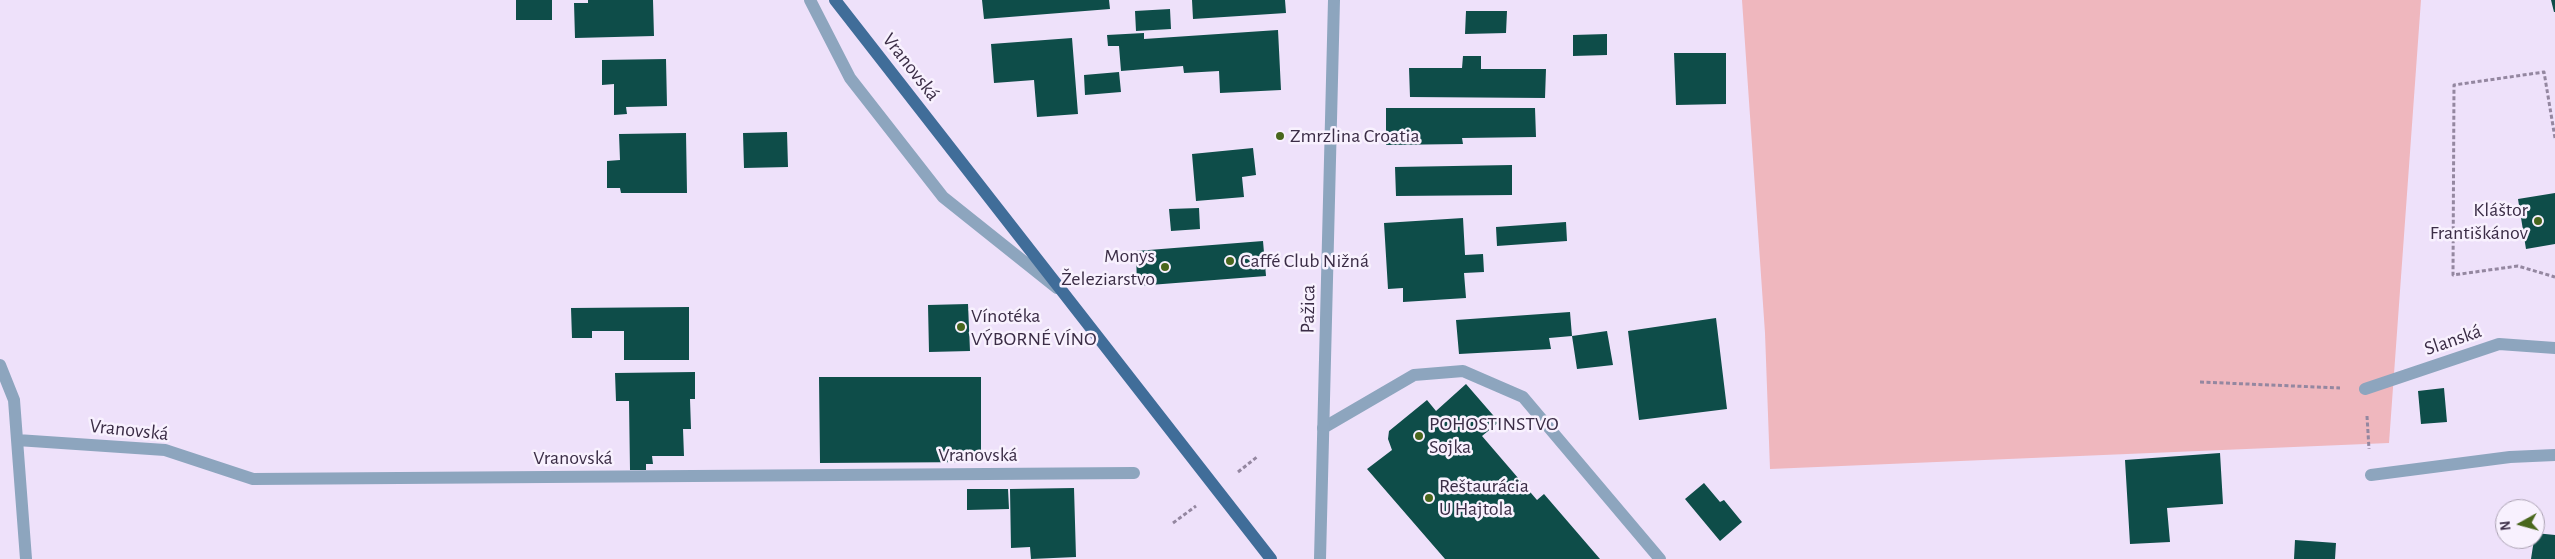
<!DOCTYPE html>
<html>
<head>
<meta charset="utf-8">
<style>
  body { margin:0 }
  #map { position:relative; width:2555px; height:559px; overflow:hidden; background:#eee1fa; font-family:"Alegreya Sans",sans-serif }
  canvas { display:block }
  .north { position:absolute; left:2495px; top:499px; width:50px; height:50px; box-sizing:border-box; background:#f8f1fe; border:1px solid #aca3b4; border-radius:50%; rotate:263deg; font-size:14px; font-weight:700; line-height:20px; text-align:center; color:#3b2d46 }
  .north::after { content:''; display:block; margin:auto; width:18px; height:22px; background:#49671d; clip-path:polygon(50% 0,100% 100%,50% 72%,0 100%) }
</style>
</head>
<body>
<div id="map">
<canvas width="2555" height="559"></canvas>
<div class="north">N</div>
</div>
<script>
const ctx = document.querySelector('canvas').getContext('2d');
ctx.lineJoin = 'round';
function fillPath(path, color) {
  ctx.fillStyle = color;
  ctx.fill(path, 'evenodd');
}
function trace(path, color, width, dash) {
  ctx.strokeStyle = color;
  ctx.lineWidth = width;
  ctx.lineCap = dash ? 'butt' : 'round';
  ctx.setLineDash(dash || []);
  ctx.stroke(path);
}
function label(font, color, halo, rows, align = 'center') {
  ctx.font = font + ' "Alegreya Sans",sans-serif';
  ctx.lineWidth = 5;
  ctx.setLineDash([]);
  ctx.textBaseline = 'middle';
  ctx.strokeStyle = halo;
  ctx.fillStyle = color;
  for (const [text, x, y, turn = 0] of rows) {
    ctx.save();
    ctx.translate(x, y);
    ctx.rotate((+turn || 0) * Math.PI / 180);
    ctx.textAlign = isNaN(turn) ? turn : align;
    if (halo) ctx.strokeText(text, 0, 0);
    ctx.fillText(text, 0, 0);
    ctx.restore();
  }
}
fillPath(new Path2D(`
  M1742,0H2421L2389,443L1770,469L1765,333Z`), '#efb7be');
fillPath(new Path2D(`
  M516,0H552V20H516Z
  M588,0H653L654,36L575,38L574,3H588Z
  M982,0H1109L1110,9L984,19Z
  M1192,0H1285L1286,13L1193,19Z
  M2551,0H2555V12H2554Z
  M1170,9L1171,29L1136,31L1135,11Z
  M1466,11H1507L1506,33L1465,34Z
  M1278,30L1281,90L1220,93L1219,71L1184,73L1183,66L1121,71L1119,46H1108L1107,35L1144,33V39Z
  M1607,34V55L1573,56V35Z
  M1072,38L1078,114L1037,117L1034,80L994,83L991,44Z
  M1674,53H1726V104L1676,105Z
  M1463,56H1481V69H1546L1545,98L1410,97L1409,68H1462Z
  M666,59L667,106L626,107L627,114L614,115V84L602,85V60Z
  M1119,72L1121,92L1085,95L1084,75Z
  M1386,108H1535L1536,137L1462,138L1463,144L1386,145Z
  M787,132L788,167L744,168L743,133Z
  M686,133L687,193H621L620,188H607V161L620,160L619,134Z
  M1253,148L1256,175L1242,177L1244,197L1196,201L1192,154Z
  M1512,165V195L1396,196L1395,167Z
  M2555,193V244L2526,249L2518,199Z
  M1199,208L1200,229L1171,231L1169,209Z
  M1463,218L1465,255L1483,254L1484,272L1464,273L1466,298L1403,302V288L1388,289L1384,223Z
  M1566,222L1567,241L1497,246L1496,227Z
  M1263,241L1266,276L1137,286L1136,251Z
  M968,304L970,351L929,352L928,305Z
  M689,307V360H624V331H592V338H572L571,308Z
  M1570,312L1572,336L1549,338L1551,349L1459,354L1456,320Z
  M1716,318L1727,409L1639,420L1628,331Z
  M1607,331L1613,365L1577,369L1572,336Z
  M695,372V399H690L691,429H683L684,456H652L653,464H646V470H630L629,401H616L615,373Z
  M819,377H981V462L820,463Z
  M1466,384L1499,422L1482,436L1537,500L1544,494L1600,559H1445L1367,469L1392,450L1388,439L1389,431L1427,400L1436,411Z
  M2444,388L2447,422L2421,424L2418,391Z
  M2220,453L2223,504L2167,508L2170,542L2130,544L2125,460Z
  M1704,483L1720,502L1724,500L1742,522L1720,541L1685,499Z
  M1074,488L1076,557L1031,559L1030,547L1011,548L1010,489Z
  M967,489H1008L1009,509L967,510Z
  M2535,533L2555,535V559H2531Z
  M2295,540L2336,543L2335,559H2294Z`), '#0e4d49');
trace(new Path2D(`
  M2555,138L2544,72L2454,85L2453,275L2518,266L2555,277
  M2200,382L2340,388
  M2367,416L2369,449
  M1238,472L1257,457
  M1173,523L1196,506`), '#9487a0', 3, [4, 2.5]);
trace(new Path2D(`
  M810,0L850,78L943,197L1057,288
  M2365,389L2499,344L2555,348
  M1323,428L1414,375L1463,371L1523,397L1660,559
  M2371,475L2510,457L2555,455`), '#8da5be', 12);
trace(new Path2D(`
  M0,365L14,400L26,559
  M17,440L165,450L253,479L1134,473
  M1320,559L1334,0`), '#8da5be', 12);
trace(new Path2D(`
  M835,0L1271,559`), '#406d99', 12);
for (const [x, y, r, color] of [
  [1280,136,5,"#49671d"],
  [2538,221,5,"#49671d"],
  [1230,261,5,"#49671d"],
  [1165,267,5,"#49671d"],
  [961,327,5,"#49671d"],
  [1419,436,5,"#49671d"],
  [1429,498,5,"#49671d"]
]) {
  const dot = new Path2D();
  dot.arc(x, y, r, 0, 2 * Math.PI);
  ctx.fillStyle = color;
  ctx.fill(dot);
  trace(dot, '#f8f1fe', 2);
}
label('20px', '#3b2d46', '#f8f1fe', [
  ["Vranovská",911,67,52],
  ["Pažica",1308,309,-89],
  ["Slanská",2453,340,-19],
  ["Vranovská",129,430,6],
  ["Vranovská",978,455],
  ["Vranovská",573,458]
]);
label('20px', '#3b2d46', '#f8f1fe', [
  ["Zmrzlina Croatia",1290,136],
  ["Kláštor",2528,210,"right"],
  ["Františkánov",2528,233,"right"],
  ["Monys",1155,256,"right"],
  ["Železiarstvo",1155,279,"right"],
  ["Caffé Club Nižná",1240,261],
  ["Vínotéka",971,316],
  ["VÝBORNÉ VÍNO",971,339],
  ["POHOSTINSTVO",1429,424],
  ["Sojka",1429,447],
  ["Reštaurácia",1439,486],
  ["U Hajtola",1439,509]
], 'left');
</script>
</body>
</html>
